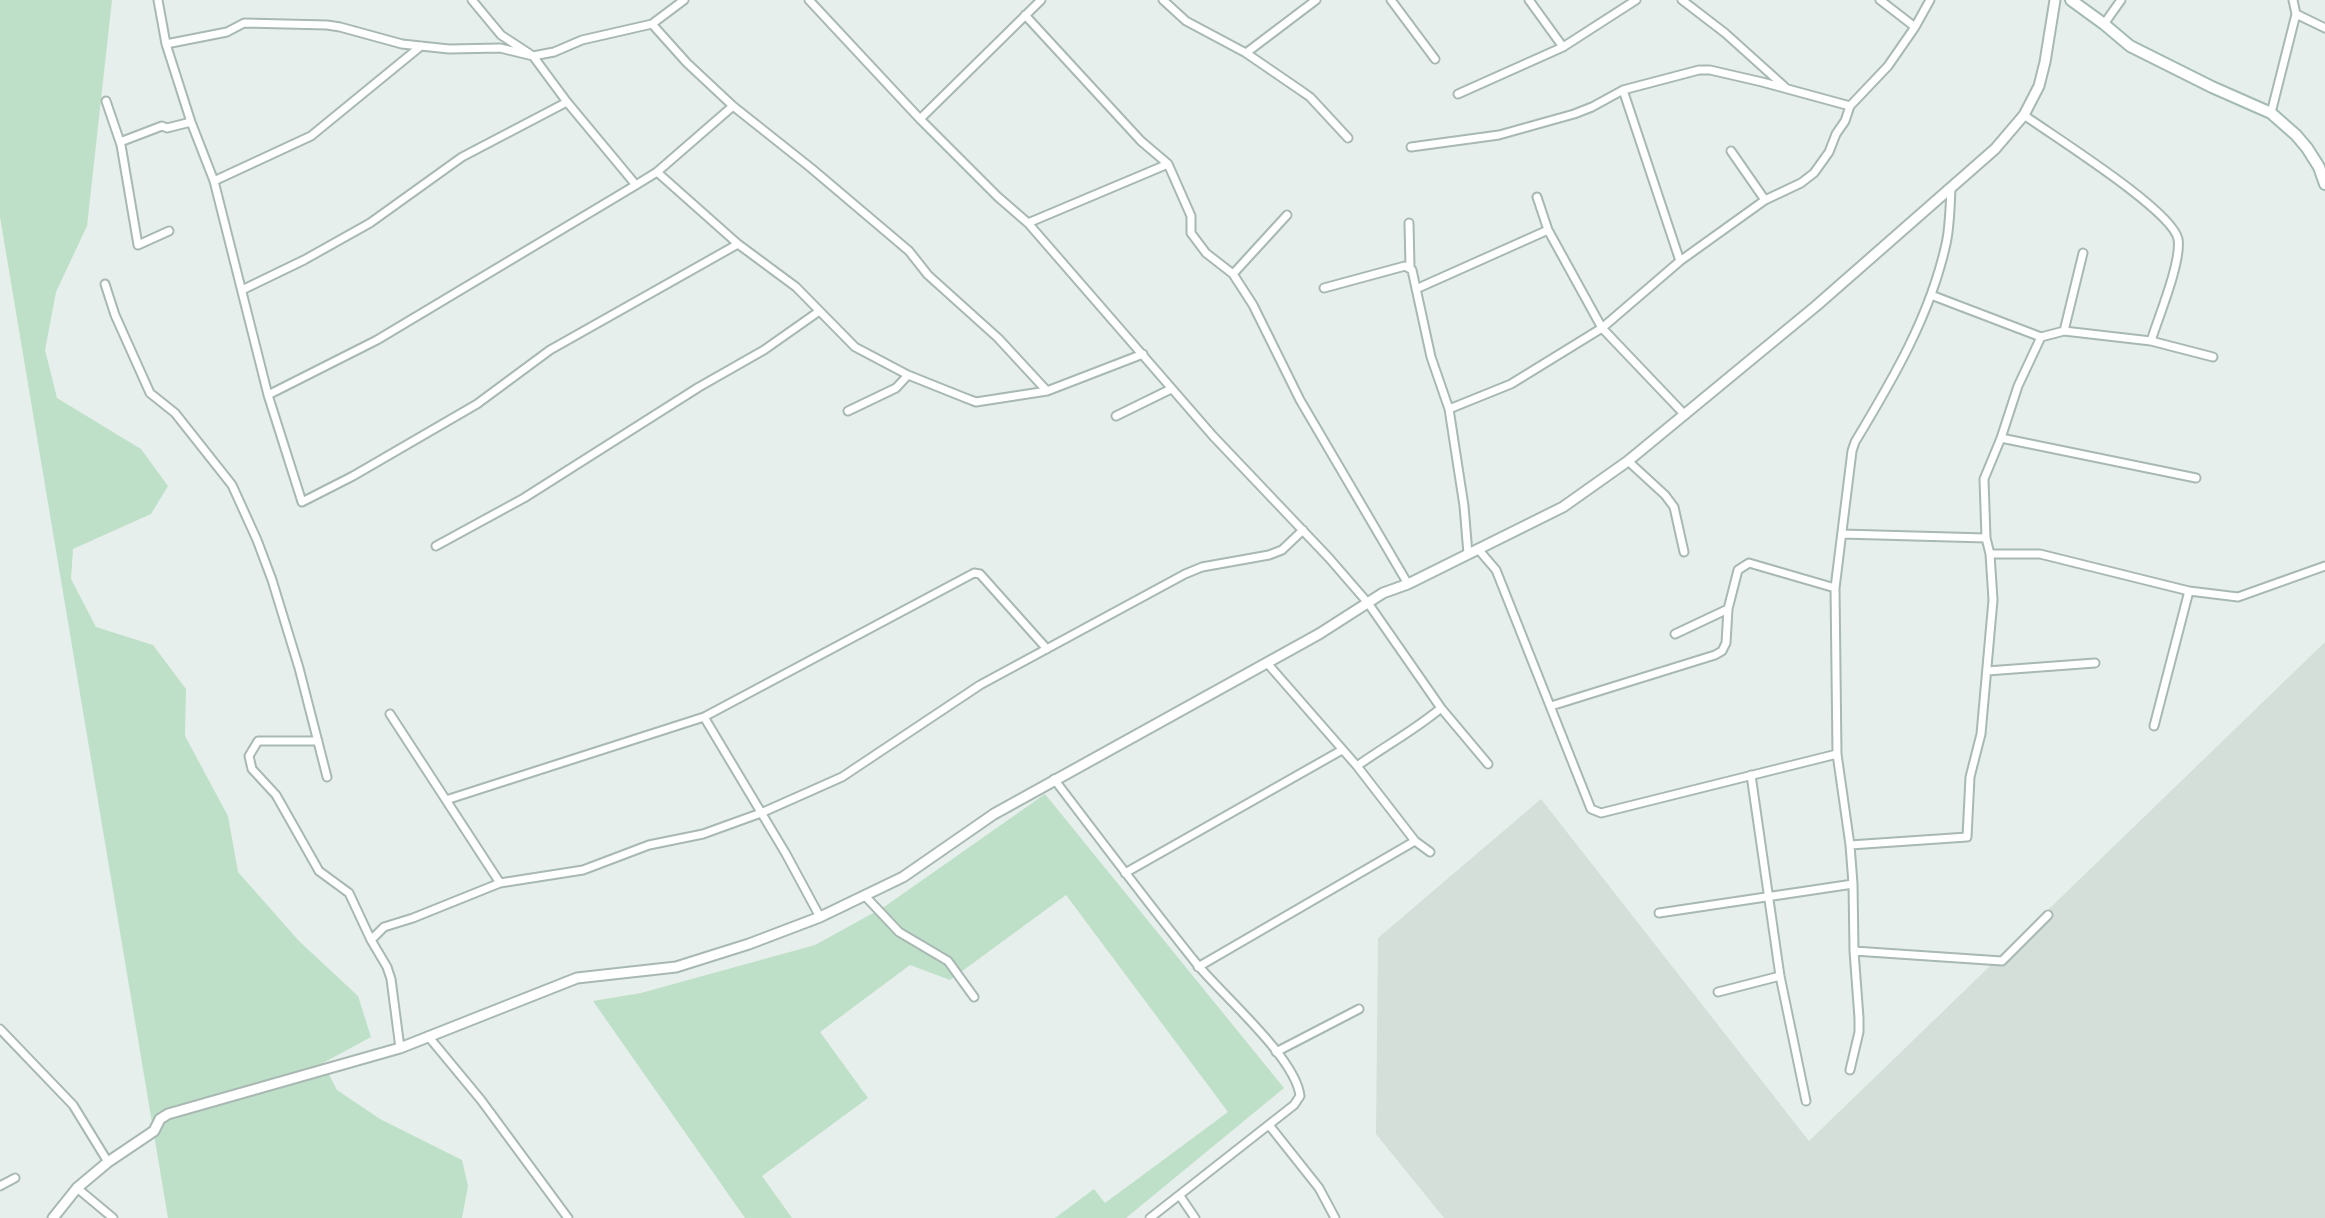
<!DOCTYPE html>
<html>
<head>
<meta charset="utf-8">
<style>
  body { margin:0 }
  canvas { display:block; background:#e6efeb }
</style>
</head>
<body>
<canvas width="2325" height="1218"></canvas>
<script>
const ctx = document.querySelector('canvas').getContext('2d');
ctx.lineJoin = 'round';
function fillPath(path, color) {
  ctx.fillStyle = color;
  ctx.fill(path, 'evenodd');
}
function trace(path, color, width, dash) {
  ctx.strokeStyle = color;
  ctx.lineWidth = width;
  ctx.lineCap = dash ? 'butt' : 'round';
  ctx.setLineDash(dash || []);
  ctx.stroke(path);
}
fillPath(new Path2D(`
  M2325,642V1218H1444L1376,1134L1378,938L1541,799L1809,1141Z`), '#d4dfda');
fillPath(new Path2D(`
  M0,0H112L87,226L56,292L45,350L57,398L141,449L168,486L151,514L73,549L71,579L96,627L153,645L186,689L185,736L228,816L238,872L299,941L358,996L371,1037L323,1063L337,1090L380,1119L462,1160L468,1186L462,1218H168L0,217Z
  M1045,794L1284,1088L1126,1218H1055L1094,1189L1105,1203L1228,1112L1066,895L950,980L910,965L820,1032L868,1098L762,1176L792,1218H745L593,1001L641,993L815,945L884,907Z`), '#bfe0c8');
const minor = new Path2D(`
  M158,0L166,44L191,122L214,181L268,395L302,502L353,476L477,404L550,350L738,244
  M472,0L501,35L533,56L567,102L636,185
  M809,0L920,119L998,197L1028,223L1213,436L1329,558L1368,603L1441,708C1415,730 1385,746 1357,766
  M1163,0L1186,21L1246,53L1300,90L1310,97L1348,138
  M1391,0L1435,59
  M1529,0L1563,47
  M1682,0L1725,33L1785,87
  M1880,0L1915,27
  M2296,14L2325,28
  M1025,15L1141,141L1168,164L1191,216V233L1206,253L1233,274L1253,305L1300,400L1408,584
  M652,24L687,63L733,106L811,168L909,251L928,275L998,338L1047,391
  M2104,24L2121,0
  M166,44L227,32L244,23L327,25L340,27L402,44L449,49L500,48L533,56L554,52L582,40L652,24L684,0
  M1246,53L1316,0
  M1623,90L1680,261
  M1458,94L1563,47L1636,0
  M106,101L121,145L138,245L169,231
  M2271,113L2296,14L2293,0
  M2024,115C2053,136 2172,210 2178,239C2182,261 2158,318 2151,341
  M920,119L1041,0
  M120,142L162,126L167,128L191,122
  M1411,147L1499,135L1574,114L1592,107L1623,90L1699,70H1710L1762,82L1850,106
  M1731,151L1765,200
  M657,172L738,244L796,287L855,347L908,375L963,397L976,402L1047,391L1143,354
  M214,181L311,136L421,46
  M1028,223L1168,164
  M1409,223L1410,267
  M1548,230L1602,328L1685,415
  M1233,274L1287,215
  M105,284L115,315L150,393L175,413L232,485L257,540L272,580L299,668L327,777
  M1324,288L1405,266L1412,270L1431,357L1449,409L1464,506L1468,554
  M1416,289L1548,230L1537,197
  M242,290L304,260L370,223L462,157L567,102
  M1931,295L2041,337L2064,331L2151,341L2213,357
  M2064,331L2083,253
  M268,395L377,340L636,185L657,172L733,106
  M1449,409L1511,384L1602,328L1680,261L1765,200L1801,183L1814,173L1829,152L1836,134L1845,121L1850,106L1888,66L1915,27L1930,0
  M848,411L896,388L908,375
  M1116,416L1171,389
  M2001,438L2196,478
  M1628,461L1665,495L1674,507L1684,552
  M1842,534L1986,538
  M436,546L524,498L699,387L764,350L818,312
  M1478,549L1496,570L1591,809L1601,813L1837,754
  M1990,554H2040L2189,591L2238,597L2325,566
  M1675,634L1728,609
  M1267,663L1357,766L1415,841L1430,852
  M1987,671L2095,663
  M1551,706L1715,655L1722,651L1726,643L1728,609L1738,570L1749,563L1835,588
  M1441,708L1488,764
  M390,714L500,883
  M704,717L786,854L820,917
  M2154,726L2189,591
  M318,741H258L249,756L252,769L276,795L319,871L349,893L371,940L387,967L391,979L400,1048
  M1751,775L1780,976L1806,1101
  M1054,779C1101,841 1148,903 1196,963C1222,995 1296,1058 1300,1096L1294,1105L1150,1218
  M446,800L704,717L974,573L980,574L1047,649
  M1850,845L1967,837L1970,777L1981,734L1993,600L1990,554L1986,538L1984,479L2001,438L2018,386L2041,337
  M1125,873L1342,750
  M866,897L899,932L948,961L974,997
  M1659,913L1853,884
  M371,940L384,927L413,918L500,883L583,870L649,845L703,834L761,813L842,777L980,685L1185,574L1202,567L1269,555L1282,550L1303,530
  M1854,951L2002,961L2048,915
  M1198,967L1415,841
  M1718,992L1780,976
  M0,1029L73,1105L108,1162
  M428,1036L481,1100L568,1218
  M1276,1052L1359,1009
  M1850,1070L1859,1032V1018L1854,951L1853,884L1850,845L1837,754L1835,588L1852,451L1855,442C1893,379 1930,316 1946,244C1950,226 1950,207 1951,188
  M1269,1125L1319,1188L1335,1218
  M0,1186L15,1178
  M77,1188L113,1218
  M1180,1196L1195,1218`);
const tertiary = new Path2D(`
  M53,1218L77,1188L108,1162L154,1131L160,1119L168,1114L400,1048L577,978L676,967L749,944L820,917L903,877L994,814L1319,634L1383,593L1408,584L1563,507L1628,461L1816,306L1995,149L2024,115L2039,86L2045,62L2055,0`);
const secondary = new Path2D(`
  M2071,0L2104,24L2130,46L2212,87L2271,113L2296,135L2307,148L2319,167L2325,184`);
trace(minor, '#a8b8b2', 11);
trace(tertiary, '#a8b8b2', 13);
trace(secondary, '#a4bbb3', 14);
trace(minor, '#fff', 7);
trace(tertiary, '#fff', 9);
trace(secondary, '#fff', 10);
</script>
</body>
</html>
